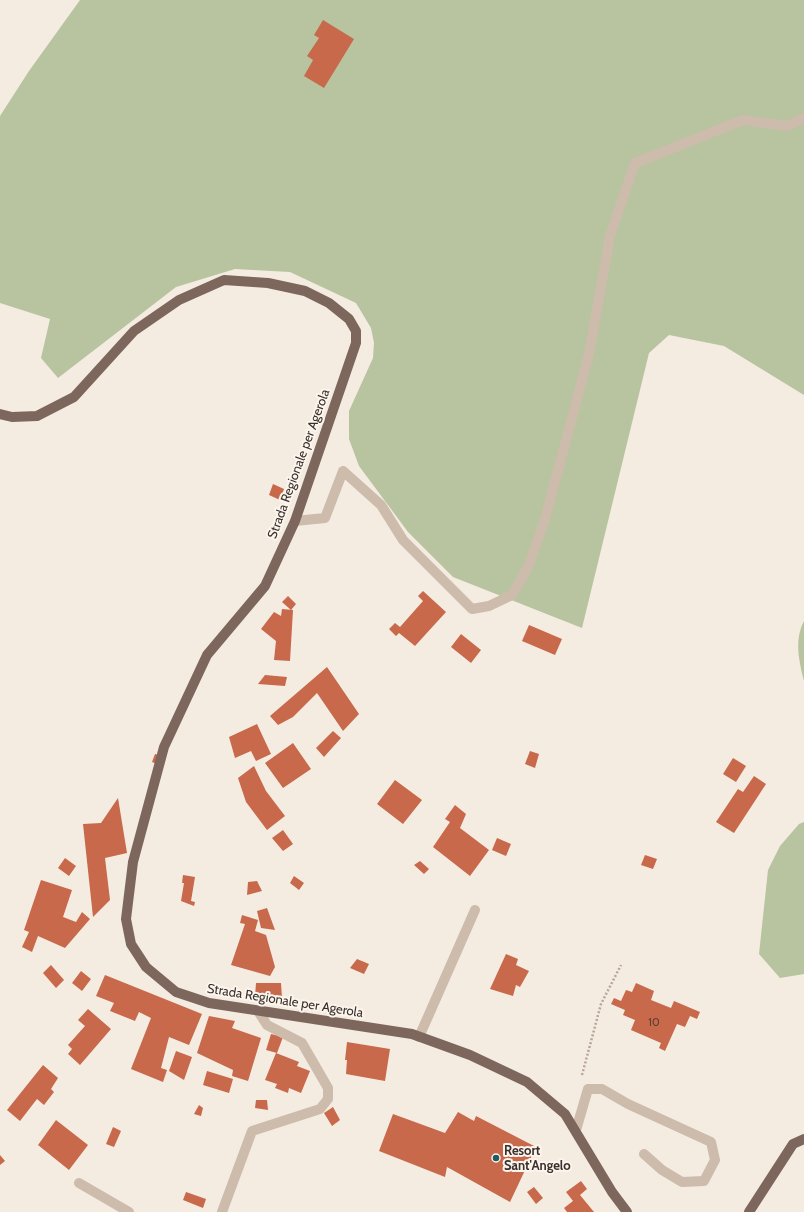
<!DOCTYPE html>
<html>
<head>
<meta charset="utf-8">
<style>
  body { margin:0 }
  canvas { display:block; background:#f4ebe1 }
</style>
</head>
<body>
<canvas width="804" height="1212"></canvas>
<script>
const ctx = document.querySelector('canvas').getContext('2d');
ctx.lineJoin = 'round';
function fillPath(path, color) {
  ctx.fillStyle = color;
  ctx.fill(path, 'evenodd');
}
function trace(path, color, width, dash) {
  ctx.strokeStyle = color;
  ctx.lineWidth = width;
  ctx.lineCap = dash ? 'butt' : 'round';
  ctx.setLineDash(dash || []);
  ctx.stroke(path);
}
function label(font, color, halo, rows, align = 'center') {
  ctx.font = font + ' Cabin,sans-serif';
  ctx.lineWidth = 4;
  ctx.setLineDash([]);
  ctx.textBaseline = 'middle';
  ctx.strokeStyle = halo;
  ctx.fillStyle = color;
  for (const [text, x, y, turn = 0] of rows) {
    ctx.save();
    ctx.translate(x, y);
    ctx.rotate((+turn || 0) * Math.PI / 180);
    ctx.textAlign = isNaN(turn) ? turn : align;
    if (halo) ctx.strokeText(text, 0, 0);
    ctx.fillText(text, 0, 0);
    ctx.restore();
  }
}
fillPath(new Path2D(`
  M80,0H804V395L724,346L669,335L649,353L582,628L453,577L408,532L359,466L349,439V411L373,358L374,343L371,328L356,303L290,272L235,269L176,287L58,378L41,358L50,319L0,303V116L29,71Z
  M804,621V681C799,661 794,640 804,621Z
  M804,822V974L780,978L759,954L768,870L780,846L799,824Z`), '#b8c4a0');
fillPath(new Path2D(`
  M323,20L354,39L324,88L304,76L313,60L307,56L319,38L314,35Z
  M273,484L284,489L280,500L269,495Z
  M423,591L446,612L415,646L399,633L396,636L389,629L395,623L400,627L423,601L418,596Z
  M288,596L296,604L291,610L282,602Z
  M282,609L293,610L290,661L274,660L276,641L261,629L274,612L281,616Z
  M529,625L562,639L555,655L522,641Z
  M461,634L481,650L471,663L451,647Z
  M327,667L359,714L343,731L317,693L293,717L278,725L270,716Z
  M265,675L287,677L285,686L258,684Z
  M257,724L271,754L256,761L251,751L235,758L229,737Z
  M333,731L341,738L324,757L316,748Z
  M293,743L311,769L283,788L265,763Z
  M530,751L539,754L535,768L525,764Z
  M155,754L162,756L159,765L152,762Z
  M733,758L746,766L736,782L723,774Z
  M254,766L266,791L285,816L267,830L246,802L238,778Z
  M754,776L766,784L734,833L716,822L738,789L743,792Z
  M395,780L422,800L403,824L377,804Z
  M118,798L127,853L105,858L110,900L93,917L83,824L101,823Z
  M455,805L466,814L460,828L489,850L470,876L433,847L450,822L445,819Z
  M283,830L293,844L283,851L272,838Z
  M497,838L511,844L506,856L492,850Z
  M645,855L657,859L653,869L641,865Z
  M65,858L76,866L69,876L58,868Z
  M420,861L429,869L424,874L414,865Z
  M183,875L195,877L191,901L195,902L194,906L181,901L184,883H182Z
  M294,876L304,883L299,890L290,883Z
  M41,880L72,890L63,917L76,922L82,912L90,919L65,948L38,936L32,952L22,947L29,932L24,930Z
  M257,881L262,891L247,895L248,882Z
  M267,908L275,930L261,928L257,911Z
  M242,915L258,920L255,931L266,935L275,967L270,976L231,965L245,924L240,923Z
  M506,954L518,959L516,965L529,971L520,987L516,985L513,996L490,989Z
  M357,959L369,964L364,974L350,968Z
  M51,965L64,980L56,988L43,973Z
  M81,971L91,979L82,991L72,983Z
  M105,975L202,1014L189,1045L169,1037L161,1068L167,1070L163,1082L131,1069L151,1018L139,1012L135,1021L110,1011L114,1003L96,996Z
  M256,983H281L282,998L255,997Z
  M636,983L654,991L651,1000L671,1008L674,1001L700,1012L697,1019L690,1016L685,1027L677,1024L665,1051L659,1048L661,1043L631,1030L635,1020L623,1015L625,1010L611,1004L614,998L621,1001L626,990L632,992Z
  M88,1009L111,1029L80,1065L68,1054L72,1049L68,1045L85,1026L78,1020Z
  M209,1016L235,1021L232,1028L261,1038L248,1081L232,1076L233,1070L197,1053Z
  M271,1034L283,1037L277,1053L266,1050Z
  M347,1042L390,1049L385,1081L346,1074L347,1060H345Z
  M176,1051L192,1057L184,1080L169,1071Z
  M276,1053L299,1062L297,1066L310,1071L301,1093L289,1088L288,1093L275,1088L277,1084L265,1080Z
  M43,1065L58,1078L51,1089L54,1092L44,1105L37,1099L20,1121L7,1110Z
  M207,1071L233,1079L229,1093L203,1085Z
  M256,1100H267L268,1110L255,1108Z
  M199,1105L203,1108L201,1116L194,1114Z
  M333,1107L340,1120L332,1126L324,1113Z
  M458,1112L474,1121L476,1116L536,1147L510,1202L447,1167L445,1177L379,1151L393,1114L445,1133Z
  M56,1120L88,1145L69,1170L38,1145Z
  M113,1127L121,1131L114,1147L106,1144Z
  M0,1155L5,1161L0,1165Z
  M581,1181L587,1189L580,1195L594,1212H567L564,1208L573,1201L566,1192Z
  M534,1187L543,1198L536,1204L527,1192Z
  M186,1192L206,1199L203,1208L183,1200Z`), '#c8694b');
trace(new Path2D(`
  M582,1075L601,1004L621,965`), '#b9a596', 2.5, [2, 2]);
trace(new Path2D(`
  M295,521L325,518L343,471L381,505L403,540L472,609L489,606L512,595L529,565L545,519L589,354L610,236L635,163L743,120L787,126L804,118
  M419,1037L475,910
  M576,1130L588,1089H602L628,1104L711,1142L715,1160L704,1181L682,1182L662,1170L644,1154
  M79,1183L129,1212
  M222,1212L252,1131L320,1109L328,1099V1088L302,1043L267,1025L258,1011`), '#cdbbac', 10);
trace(new Path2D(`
  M0,414L12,417L37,416L74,397L134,331L179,300L224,280L268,283L305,291L329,303L349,319L356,331V343L295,521L265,586L207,655L164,747L133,862L126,919L131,944L146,967L176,992L209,1003L412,1034L470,1055L527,1082L565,1114L612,1192L627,1212
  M749,1212L793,1144L804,1139`), '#7d675c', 10);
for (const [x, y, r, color] of [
  [496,1158,4,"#1f5a5e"]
]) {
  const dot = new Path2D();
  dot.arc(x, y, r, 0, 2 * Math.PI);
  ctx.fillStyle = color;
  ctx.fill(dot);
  trace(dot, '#fbf5ee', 1.5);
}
label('11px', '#5e3e33', null, [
  ["10",654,1023]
]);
label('13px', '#3b302b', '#fbf5ee', [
  ["Strada Regionale per Agerola",299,464,-70],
  ["Strada Regionale per Agerola",285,1001,9]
]);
label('bold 13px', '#3b302b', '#fbf5ee', [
  ["Resort",504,1151],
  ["Sant'Angelo",504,1166]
], 'left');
</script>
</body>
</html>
